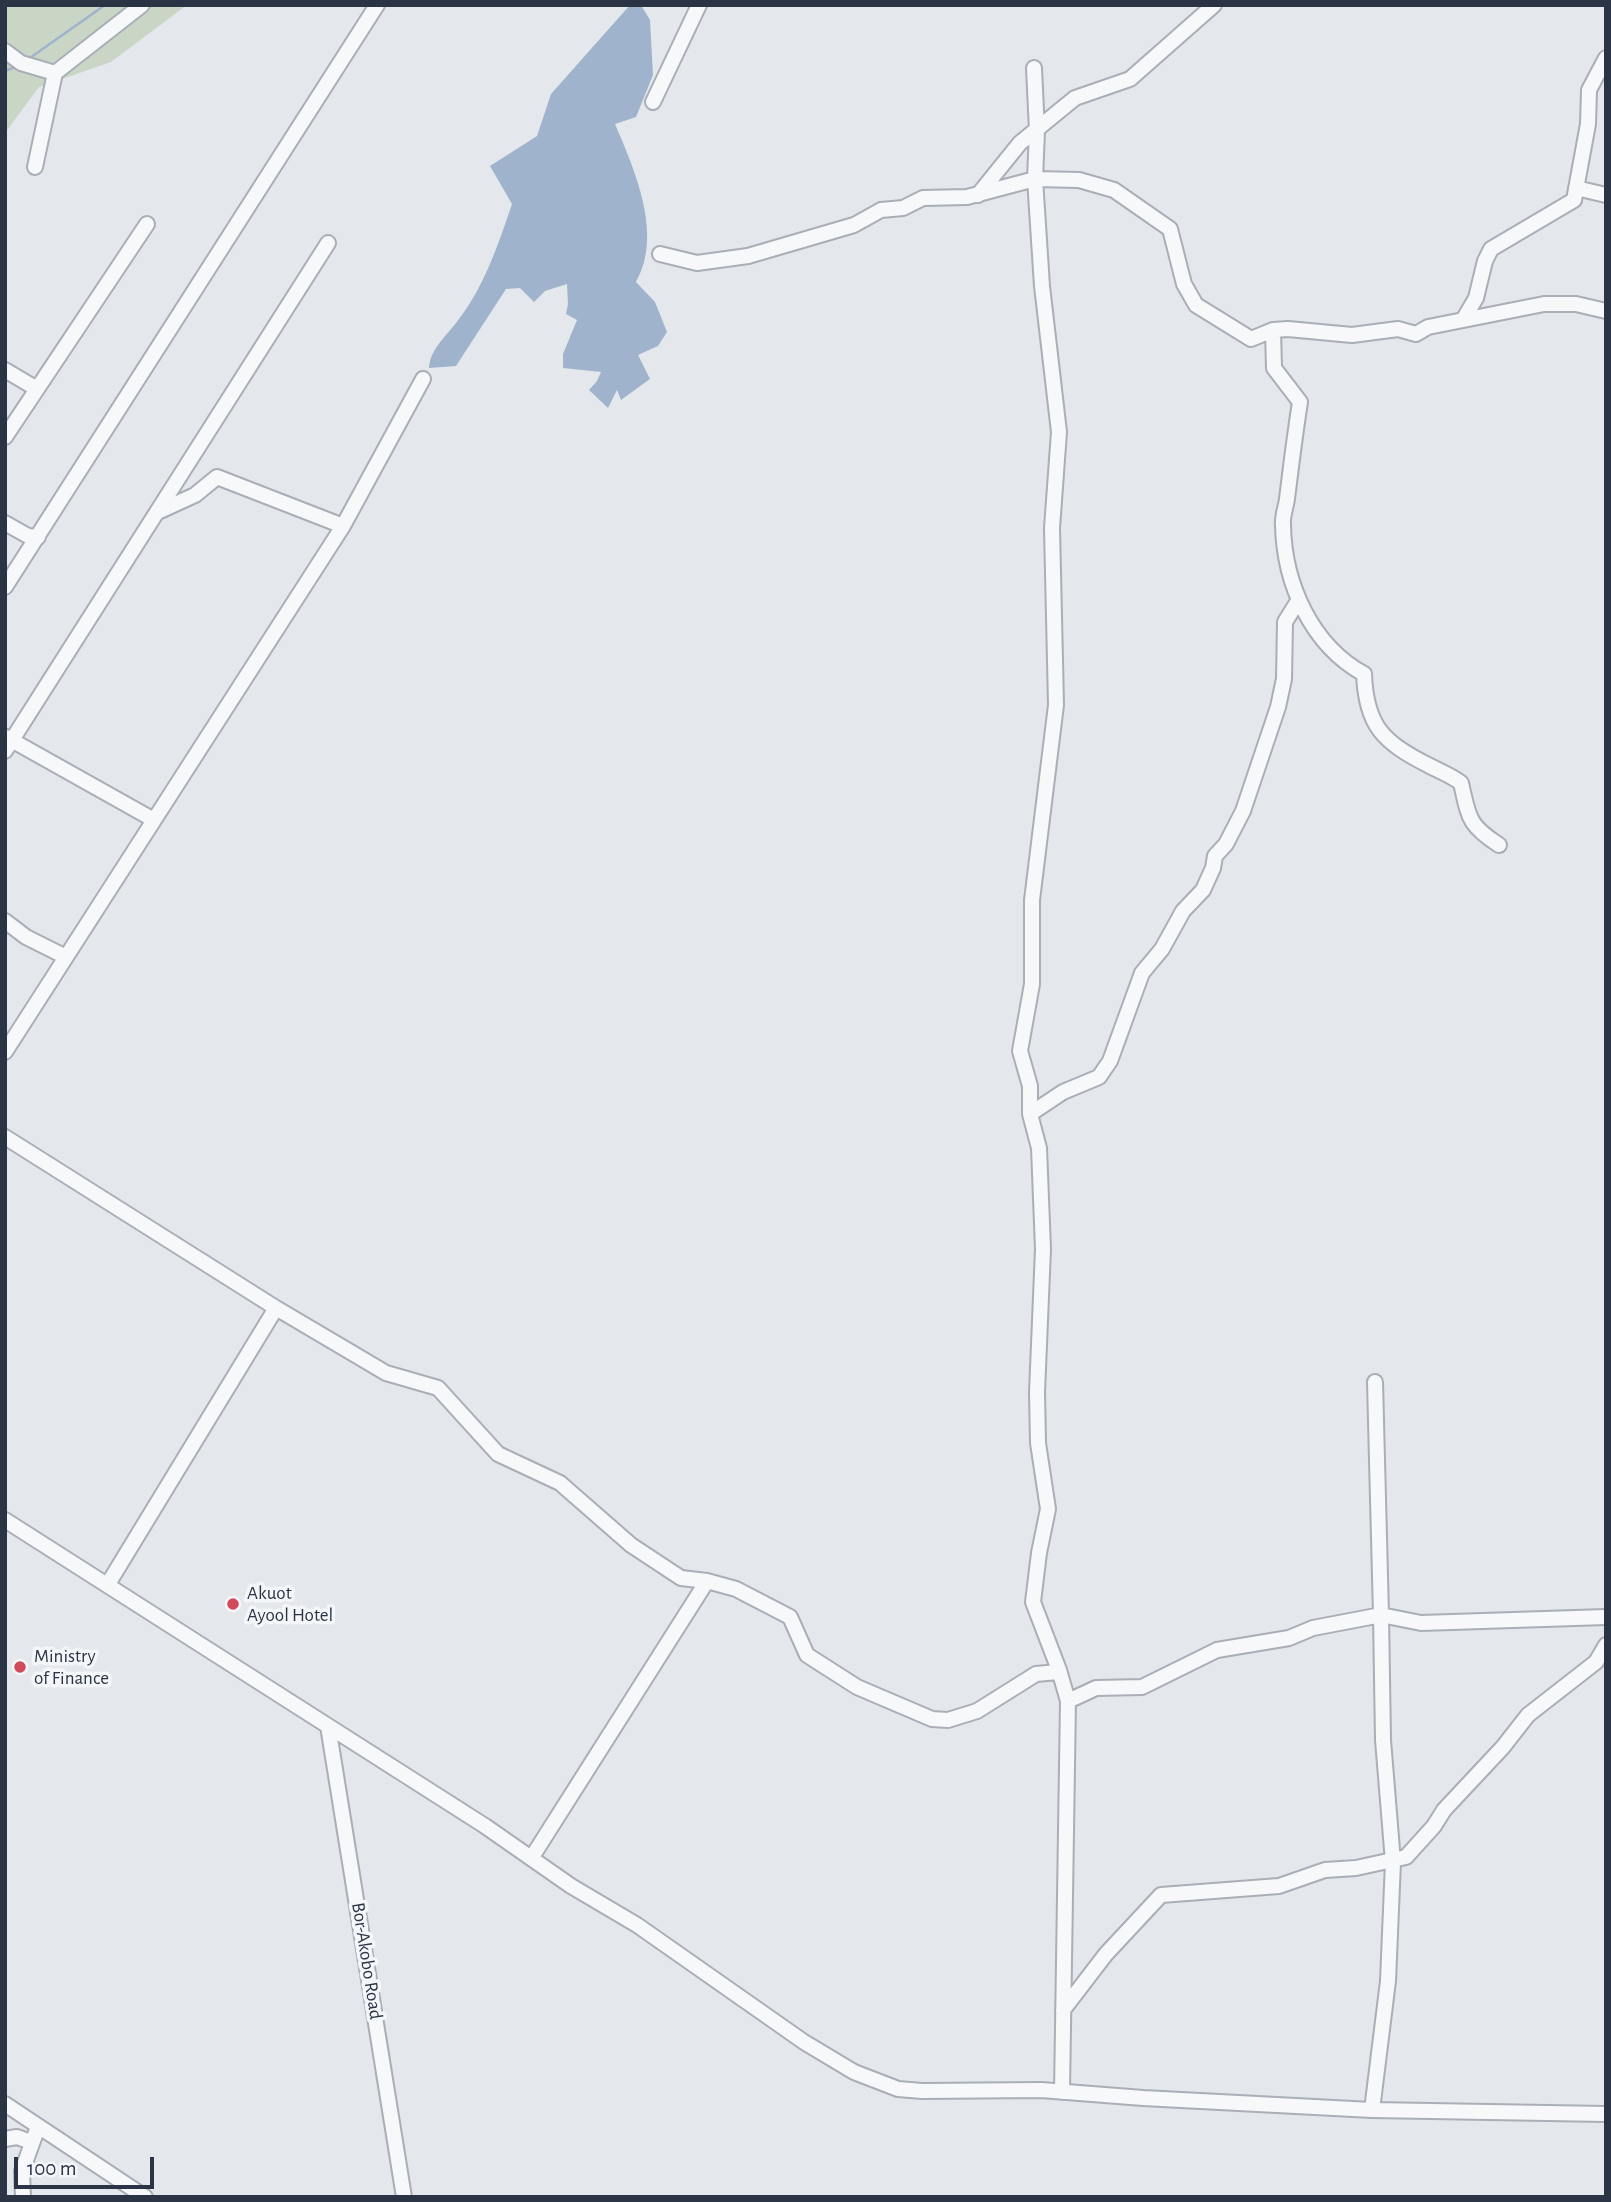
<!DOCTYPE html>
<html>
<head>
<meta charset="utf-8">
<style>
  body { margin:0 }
  #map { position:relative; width:1611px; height:2202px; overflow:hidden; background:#e4e7ec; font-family:"Alegreya Sans",sans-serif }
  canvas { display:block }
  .frame { position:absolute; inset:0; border:7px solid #2b3445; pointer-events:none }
  .scale { position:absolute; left:14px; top:2157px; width:140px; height:32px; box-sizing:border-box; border:4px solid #2b3445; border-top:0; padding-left:9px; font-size:21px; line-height:24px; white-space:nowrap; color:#2b3445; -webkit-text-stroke:5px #f4f6f9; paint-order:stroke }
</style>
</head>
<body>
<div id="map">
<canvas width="1611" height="2202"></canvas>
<div class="frame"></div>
<div class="scale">100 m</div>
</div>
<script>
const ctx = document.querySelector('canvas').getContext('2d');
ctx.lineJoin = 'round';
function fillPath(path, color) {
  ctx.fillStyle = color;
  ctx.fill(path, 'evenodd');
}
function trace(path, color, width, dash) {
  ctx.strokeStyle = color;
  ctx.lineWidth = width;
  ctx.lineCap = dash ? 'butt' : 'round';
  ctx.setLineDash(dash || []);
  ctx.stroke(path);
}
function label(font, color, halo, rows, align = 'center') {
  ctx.font = font + ' "Alegreya Sans",sans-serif';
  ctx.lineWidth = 7;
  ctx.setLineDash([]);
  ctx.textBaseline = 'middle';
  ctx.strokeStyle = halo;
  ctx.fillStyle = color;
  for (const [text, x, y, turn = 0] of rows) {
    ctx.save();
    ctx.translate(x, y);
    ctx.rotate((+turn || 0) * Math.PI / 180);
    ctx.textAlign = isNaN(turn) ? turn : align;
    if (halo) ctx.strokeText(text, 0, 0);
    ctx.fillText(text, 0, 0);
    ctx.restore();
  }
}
fillPath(new Path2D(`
  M5,5H187L111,62L39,87L5,133Z`), '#c9d6c5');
fillPath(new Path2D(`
  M630,5H641L650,20L653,75L636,117L615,124C632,164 656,218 644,262C642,269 639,276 636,282L655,302L667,332L658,346L638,355L650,379L621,400L617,390L608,408L589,390L597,381L601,372L563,368V354L577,320L566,314L568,304L567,284L545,291L534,302L520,288L506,289L456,366L429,368C430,350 445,337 456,323C484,288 498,245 512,204L490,166L537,136L551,94Z`), '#9fb4cc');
trace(new Path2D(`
  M27,60L105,5
  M5,71L15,67`), '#9fb4cc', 2.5);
const minor = new Path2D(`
  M5,51L21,63L55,73
  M1034,68L1037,131L1035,179L1042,286L1059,432L1052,528L1056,705L1032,900V984L1020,1051L1030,1086V1114L1039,1148L1043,1249L1037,1392L1038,1443L1048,1509L1039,1553L1033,1602L1059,1670L1068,1701L1062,2092
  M653,102L699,5
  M35,167L55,73L142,5
  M1576,188L1606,195
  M978,195L1020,143L1075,98L1130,79L1214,5
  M660,254L697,263L748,256L854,225L881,210L903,208L923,198L967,197L1035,179L1079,180L1114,190L1170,229L1184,284L1196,305L1251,339L1273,330L1288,329L1352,335L1398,329L1416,334L1428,327L1544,304H1576L1606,311
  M1463,320L1476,298L1485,261L1491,249L1574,200L1588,124L1589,90L1606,58
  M1273,330L1274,368L1300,402C1295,434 1291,466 1287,499C1286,507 1282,516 1283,525C1284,583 1311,645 1364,674C1366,726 1383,742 1428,765C1439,771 1451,775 1461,783C1469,818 1468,825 1499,845
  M5,370L37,389
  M5,437L147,224
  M160,511L195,495L217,477L343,526
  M5,523L28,536L38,537
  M5,587L377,5
  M6,737L154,820
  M5,751L328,243
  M5,921L26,937L66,957
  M5,1052L343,526L423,379
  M1030,1114L1063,1092L1099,1077L1110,1061L1142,973L1162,949L1183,911L1203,890L1213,868L1215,856L1226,844L1243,811L1278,707L1284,679L1285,622L1298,601
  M5,1137L276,1308L386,1373L438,1388L498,1454L560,1483L631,1545L681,1578L707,1581L736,1589L790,1617L807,1655L857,1687L932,1719L948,1720L977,1711L1036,1674L1058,1672
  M5,1520L485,1826L571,1886L637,1925L804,2042L854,2072L898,2089L922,2091L1041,2090L1143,2098L1372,2110L1606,2114
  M108,1584L276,1308
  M1068,1701L1096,1688L1142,1687L1217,1650L1289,1638L1313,1628L1381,1615L1375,1382
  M328,1726L404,2197
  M532,1857L707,1581
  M1063,2010L1106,1954L1161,1895L1279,1886L1325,1870L1356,1868L1406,1857L1434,1826L1444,1810L1503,1747L1528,1715L1596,1662L1606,1645
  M5,2104L145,2197
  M1372,2110L1388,1981L1393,1862L1383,1740L1381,1615L1421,1623L1606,1617
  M5,2139L17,2137L31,2142
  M23,2197L22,2171L38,2127`);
trace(minor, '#a9aeb7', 18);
trace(minor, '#f7f8fa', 14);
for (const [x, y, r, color] of [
  [233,1604,7,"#d1495b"],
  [20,1667,7,"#d1495b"]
]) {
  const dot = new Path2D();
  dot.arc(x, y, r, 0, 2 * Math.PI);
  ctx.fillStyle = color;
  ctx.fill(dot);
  trace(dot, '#f4f6f9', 2.5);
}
label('19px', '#2b3445', '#f4f6f9', [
  ["Akuot",247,1593],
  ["Ayool Hotel",247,1615],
  ["Ministry",34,1656],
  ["of Finance",34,1678]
], 'left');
label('19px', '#2b3445', '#f4f6f9', [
  ["Bor-Akobo Road",367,1961,81]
]);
</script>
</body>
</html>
